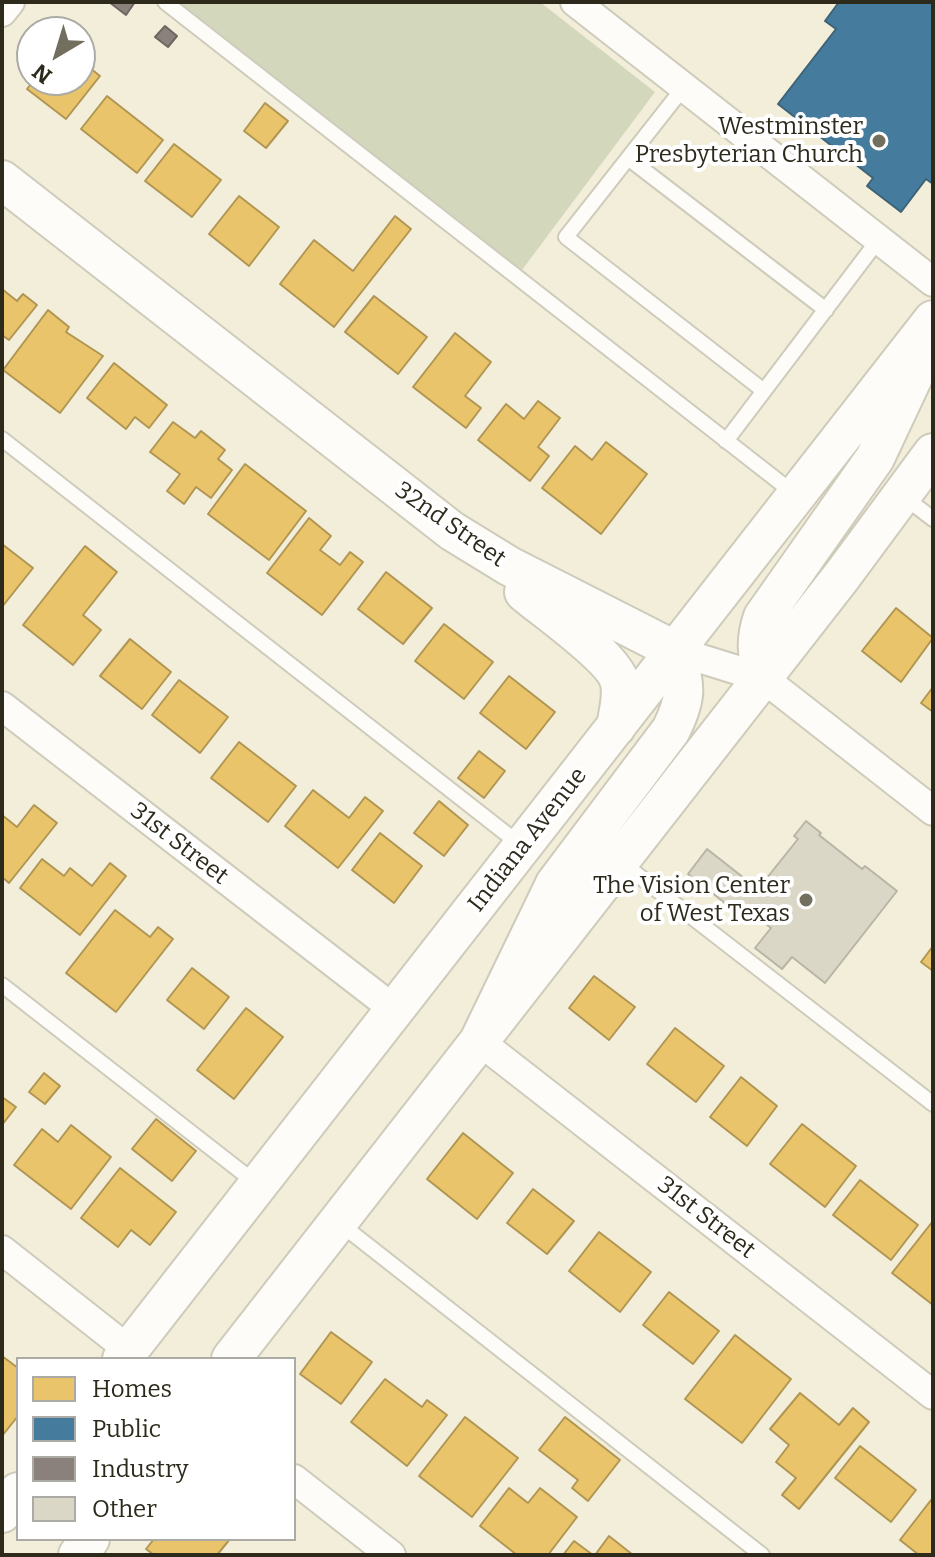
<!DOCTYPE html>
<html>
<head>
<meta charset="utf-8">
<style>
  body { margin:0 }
  #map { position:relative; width:935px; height:1557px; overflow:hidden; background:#f2eeda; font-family:Bitter,serif }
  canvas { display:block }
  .frame { position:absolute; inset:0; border:4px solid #2d2a1c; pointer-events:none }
  .legend { position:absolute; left:16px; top:1357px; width:280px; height:184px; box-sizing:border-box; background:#fff; border:2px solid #abaaa4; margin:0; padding:10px 14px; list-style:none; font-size:24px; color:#2d2a1c }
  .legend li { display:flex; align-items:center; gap:16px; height:40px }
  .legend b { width:40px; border:2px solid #abaaa4 }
  .north { position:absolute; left:16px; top:16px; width:80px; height:80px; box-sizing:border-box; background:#fff; border:2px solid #abaaa4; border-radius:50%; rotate:218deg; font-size:22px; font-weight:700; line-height:32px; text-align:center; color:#2d2a1c }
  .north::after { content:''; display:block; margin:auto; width:28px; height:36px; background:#726f5e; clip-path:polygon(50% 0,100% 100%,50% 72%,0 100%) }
</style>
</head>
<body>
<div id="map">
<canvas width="935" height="1557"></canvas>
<div class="frame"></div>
<ul class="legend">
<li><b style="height:22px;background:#e9c46a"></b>Homes</li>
<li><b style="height:22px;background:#457b9d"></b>Public</li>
<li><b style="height:22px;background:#8a817c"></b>Industry</li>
<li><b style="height:22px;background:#dbd7c6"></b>Other</li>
</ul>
<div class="north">N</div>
</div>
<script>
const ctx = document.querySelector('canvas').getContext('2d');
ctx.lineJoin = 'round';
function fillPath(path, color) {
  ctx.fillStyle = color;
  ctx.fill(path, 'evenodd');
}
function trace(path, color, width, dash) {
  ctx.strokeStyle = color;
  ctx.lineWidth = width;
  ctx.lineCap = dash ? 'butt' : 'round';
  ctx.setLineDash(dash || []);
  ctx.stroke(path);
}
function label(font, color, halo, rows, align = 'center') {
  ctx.font = font + ' Bitter,serif';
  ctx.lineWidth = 8;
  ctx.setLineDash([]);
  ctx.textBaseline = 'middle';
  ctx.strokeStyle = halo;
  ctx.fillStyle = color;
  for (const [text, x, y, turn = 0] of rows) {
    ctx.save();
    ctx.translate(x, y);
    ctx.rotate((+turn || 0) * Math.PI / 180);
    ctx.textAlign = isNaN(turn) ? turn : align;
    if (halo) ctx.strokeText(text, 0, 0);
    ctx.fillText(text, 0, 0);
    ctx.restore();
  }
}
fillPath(new Path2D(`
  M179,2H540L655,92L522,270Z`), '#d3d7bc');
const homes = new Path2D(`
  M80,60L100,76L66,119L27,89L34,80H80Z
  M107,96L163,140L137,173L81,129Z
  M265,103L288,121L266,148L244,131Z
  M174,144L221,180L192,217L145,181Z
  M239,196L279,227L249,266L209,234Z
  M395,216L411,229L334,327L280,284L314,240L353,271Z
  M2,289L17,301L23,294L37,305L9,340L2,335Z
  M374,296L427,337L398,374L345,332Z
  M48,310L69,327L66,332L103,356L60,413L3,370Z
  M455,333L491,362L465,396L481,408L466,428L413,387Z
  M114,363L167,405L149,428L135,417L126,429L87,398Z
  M538,401L560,418L538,447L549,456L530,481L478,440L506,404L524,419Z
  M173,422L195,438L201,431L225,450L218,459L232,470L211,498L196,487L184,504L167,491L180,474L150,452Z
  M606,442L647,474L601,534L542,488L575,446L592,460Z
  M245,464L306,511L269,560L208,514Z
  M309,518L331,536L320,550L340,565L350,552L363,562L322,615L267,573Z
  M2,544L33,568L2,607Z
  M85,546L117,572L83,615L101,630L73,665L23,625Z
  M386,572L432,608L403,644L358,609Z
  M896,608L933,638L901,682L862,651Z
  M444,624L493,662L464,699L415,661Z
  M130,639L171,672L142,709L100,676Z
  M509,676L555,712L526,749L480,713Z
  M179,680L228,717L200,753L152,715Z
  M933,687V712L921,703Z
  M239,742L296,786L268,822L211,778Z
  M479,751L505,771L484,798L458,778Z
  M313,790L349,818L365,797L383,811L338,868L285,826Z
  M439,801L468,825L444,856L414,833Z
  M34,805L57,823L9,883L2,877V815L17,827Z
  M380,833L422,866L394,903L352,870Z
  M42,859L64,876L70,868L92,886L110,863L126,876L80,935L20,888Z
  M115,910L150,937L158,927L173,939L116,1012L66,973Z
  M933,946V971L921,962Z
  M192,968L229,997L204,1029L167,1000Z
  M594,976L635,1007L609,1040L569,1008Z
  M246,1008L283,1037L234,1099L197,1070Z
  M675,1028L724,1066L696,1102L647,1064Z
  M44,1073L60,1086L45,1104L29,1092Z
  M741,1077L777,1106L747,1146L710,1117Z
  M2,1097L16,1107L2,1125Z
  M156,1119L196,1151L172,1181L132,1149Z
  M802,1124L856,1166L825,1207L770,1164Z
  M71,1125L111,1157L71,1209L14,1165L42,1129L58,1142Z
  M463,1133L513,1173L477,1219L427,1179Z
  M120,1168L176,1212L150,1245L131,1230L118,1247L81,1218Z
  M860,1180L918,1225L891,1260L833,1215Z
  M533,1189L574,1221L547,1254L507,1223Z
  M933,1221V1305L892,1273Z
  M599,1232L651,1272L620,1312L569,1271Z
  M669,1292L719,1331L693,1364L643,1325Z
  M331,1332L372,1362L341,1404L300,1374Z
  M735,1335L791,1379L742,1443L685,1399Z
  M2,1356L18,1368V1416L2,1436Z
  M385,1379L422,1407L427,1400L447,1415L407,1466L351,1422Z
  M800,1393L839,1425L853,1408L869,1422L799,1509L782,1495L796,1478L776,1462L789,1445L770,1429Z
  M465,1417L518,1458L472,1517L419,1476Z
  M565,1417L620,1460L588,1501L572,1488L578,1480L539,1450Z
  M860,1446L916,1490L891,1522L835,1478Z
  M509,1488L528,1503L540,1488L577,1517L548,1555H517L480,1526Z
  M931,1500L933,1501V1555H919L900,1540Z
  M609,1536L633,1555H595Z
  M154,1539H230L217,1555H154L146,1549Z
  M574,1541L593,1555H563Z`);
fillPath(homes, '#e9c46a');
trace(homes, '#b19653', 2);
const public = new Path2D(`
  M839,2H933V184L926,179L901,212L867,186L873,178L778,104L836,29L825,21Z`);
fillPath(public, '#457b9d');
trace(public, '#3e6376', 2);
const industry = new Path2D(`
  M109,2H135L126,15Z
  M165,26L177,36L168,47L155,37Z`);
fillPath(industry, '#8a817c');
trace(industry, '#6e675f', 2);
const building = new Path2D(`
  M806,821L821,833L819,835L862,869L865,866L897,891L825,983L792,957L782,969L755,948L771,928L745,908L740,915L688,874L707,849L758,889L798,839L794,836Z`);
fillPath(building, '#dbd7c6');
trace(building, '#b8b5a6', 2);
const lane = new Path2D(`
  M165,2L796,495
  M684,87L566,237L764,391
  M628,158L826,310
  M2,439L522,846
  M726,441L879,239
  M903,496L933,519
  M621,862L933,1104
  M2,985L257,1184
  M338,1222L762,1555`);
const street = new Path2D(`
  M575,2L933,282
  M2,12L10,2
  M676,651L763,678L933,811
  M2,706L395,1010
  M479,1041L933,1395
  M2,1250L129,1350
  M294,1479L391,1555`);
const secondary = new Path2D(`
  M2,180L452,531L509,566L676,651C685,688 688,695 671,730L555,884L479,1041
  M524,592C546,611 615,658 620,683C623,697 618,714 616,727
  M763,678C757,655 755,639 763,617L875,458L921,360
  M122,1359L933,320
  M231,1359L842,576L933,453
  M2,1513L18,1492
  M78,1555L90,1539`);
trace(lane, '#cecbbb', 18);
trace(street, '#cecbbb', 32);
trace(secondary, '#cecbbb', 42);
trace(lane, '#fdfcf9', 14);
trace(street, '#fdfcf9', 28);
trace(secondary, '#fdfcf9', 38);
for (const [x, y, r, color] of [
  [879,141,8,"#726f5e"],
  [806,900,8,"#726f5e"]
]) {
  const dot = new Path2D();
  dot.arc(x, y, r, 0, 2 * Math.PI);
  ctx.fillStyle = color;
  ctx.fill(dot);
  trace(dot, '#fff', 3);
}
label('24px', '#2d2a1c', '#fff', [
  ["Westminster",863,127],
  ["Presbyterian Church",863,155],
  ["The Vision Center",790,886],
  ["of West Texas",790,914]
], 'right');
label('24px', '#2d2a1c', '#fff', [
  ["32nd Street",450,525,35],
  ["Indiana Avenue",528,840,-52],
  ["31st Street",179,844,38],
  ["31st Street",706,1218,38]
]);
</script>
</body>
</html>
